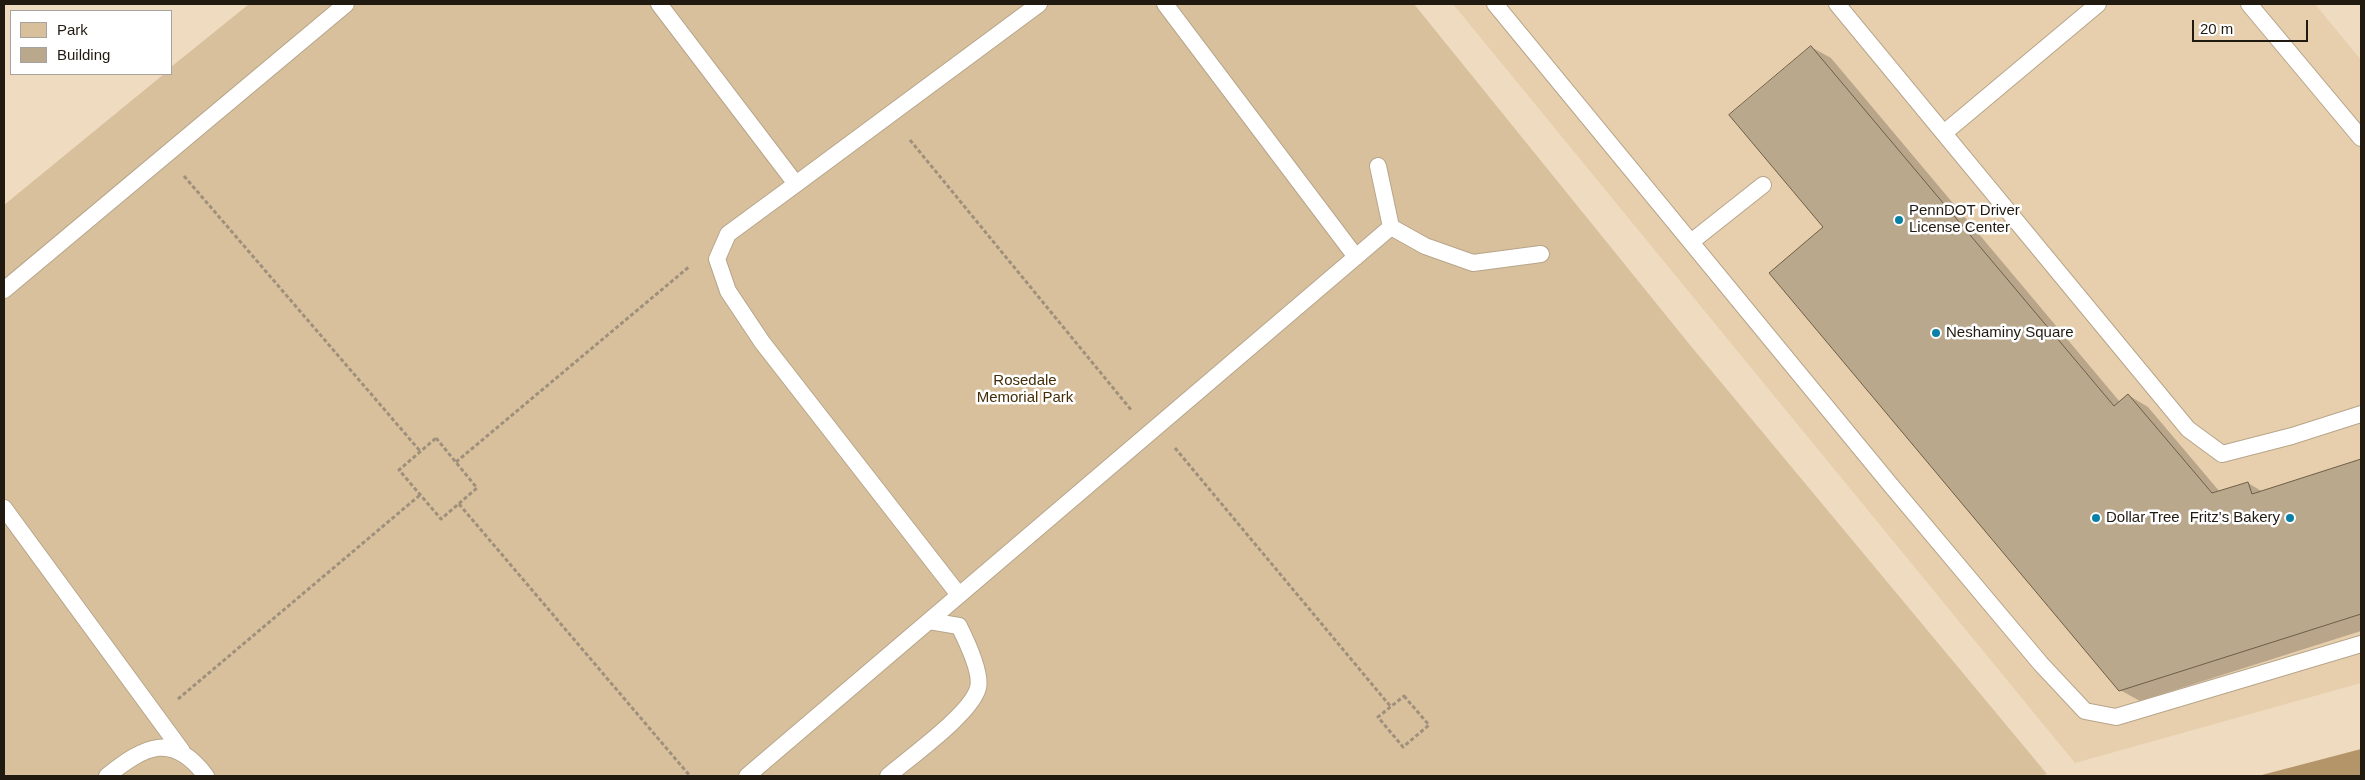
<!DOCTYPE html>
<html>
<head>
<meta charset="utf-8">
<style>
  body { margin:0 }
  #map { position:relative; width:2365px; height:780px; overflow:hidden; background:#efdbc0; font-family:Helvetica,sans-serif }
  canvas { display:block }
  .frame { position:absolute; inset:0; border:5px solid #211a10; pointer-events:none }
  .legend { position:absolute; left:10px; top:10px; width:162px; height:65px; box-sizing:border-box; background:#fff; border:1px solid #a6a39f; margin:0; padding:6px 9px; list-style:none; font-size:15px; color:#211a10 }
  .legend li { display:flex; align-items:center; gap:10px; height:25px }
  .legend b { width:25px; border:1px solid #a6a39f }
  .scale { position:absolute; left:2192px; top:20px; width:116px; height:22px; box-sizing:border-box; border:2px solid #211a10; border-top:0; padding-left:6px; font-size:15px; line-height:18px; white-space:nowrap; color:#211a10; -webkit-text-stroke:4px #fff; paint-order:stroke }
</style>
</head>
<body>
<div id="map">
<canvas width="2365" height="780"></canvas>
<div class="frame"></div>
<ul class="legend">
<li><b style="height:14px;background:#d8c09d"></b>Park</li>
<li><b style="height:14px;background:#baa88d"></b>Building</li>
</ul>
<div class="scale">20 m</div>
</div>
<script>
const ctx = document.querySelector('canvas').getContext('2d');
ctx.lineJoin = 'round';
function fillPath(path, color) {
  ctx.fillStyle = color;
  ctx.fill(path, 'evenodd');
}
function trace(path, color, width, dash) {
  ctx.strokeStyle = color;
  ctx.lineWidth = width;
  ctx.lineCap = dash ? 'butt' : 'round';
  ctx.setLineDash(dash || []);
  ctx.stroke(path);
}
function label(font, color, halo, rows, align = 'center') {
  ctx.font = font + ' Helvetica,sans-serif';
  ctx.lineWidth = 5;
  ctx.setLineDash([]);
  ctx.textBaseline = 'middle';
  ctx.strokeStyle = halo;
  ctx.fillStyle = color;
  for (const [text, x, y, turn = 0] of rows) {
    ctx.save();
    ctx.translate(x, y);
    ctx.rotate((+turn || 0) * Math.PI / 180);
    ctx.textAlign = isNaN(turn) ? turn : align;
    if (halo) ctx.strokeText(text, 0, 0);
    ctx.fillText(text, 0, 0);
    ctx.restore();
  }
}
fillPath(new Path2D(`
  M1453,4H2315L2361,60V683L2075,763Z`), '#e7cfad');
fillPath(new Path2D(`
  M249,4H1414L1690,345L2047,774L2040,776H4V205L164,74H171V67Z`), '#d8c09d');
fillPath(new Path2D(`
  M2361,749V776H2258Z`), '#b49569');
fillPath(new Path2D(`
  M1811,47L1831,58L2120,402L2128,395L2148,407L2220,492L2248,483L2263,492L2361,460V631L2140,701L2120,690Z`), '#0003');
const building = new Path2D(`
  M1811,46L2114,406L2128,394L2212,493L2248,482L2252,494L2361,459V614L2119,691L1769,273L1823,227L1729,115Z`);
fillPath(building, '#baa88d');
trace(building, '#6f5e46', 1);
const lane = new Path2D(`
  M659,4L796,184L1039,4
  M1165,4L1356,257
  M1495,4L1889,483L2041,664L2085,711L2116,717L2361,644
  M1837,4L2188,429L2222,454L2292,436L2361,414
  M2249,4L2361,138
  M1944,133L2098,4
  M1378,166L1391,227L1425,246L1473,263L1541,254
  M796,184L728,234L717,259L728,291L762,342L959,595
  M1691,242L1763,185
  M4,290L346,4
  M4,508L182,751
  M107,776C145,746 172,731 206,776
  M747,776L1391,227
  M888,776C910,757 971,714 978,688C982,673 966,640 959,626L929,621`);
trace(lane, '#b7a58a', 18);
trace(new Path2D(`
  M910,140L1132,411
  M184,176L420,451
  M436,438L477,488L441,519L399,470Z
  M1175,448L1391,707
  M456,462L690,266
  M459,504L690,776
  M1404,696L1429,725L1403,747L1378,717Z
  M178,699L420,495`), '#9f907c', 3, [4, 2.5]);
trace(lane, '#fff', 16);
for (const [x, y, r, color] of [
  [1899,220,5,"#0980a6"],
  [1936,333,5,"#0980a6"],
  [2096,518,5,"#0980a6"],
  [2290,518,5,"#0980a6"]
]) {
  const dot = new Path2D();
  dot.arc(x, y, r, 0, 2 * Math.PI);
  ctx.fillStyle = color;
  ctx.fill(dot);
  trace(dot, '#fff', 2);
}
label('15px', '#211a10', '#fff', [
  ["PennDOT Driver",1909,211],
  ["License Center",1909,228],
  ["Neshaminy Square",1946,333],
  ["Dollar Tree",2106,518],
  ["Fritz's Bakery",2280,518,"right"]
], 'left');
label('15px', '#442e08', '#fff', [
  ["Rosedale",1025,381],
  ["Memorial Park",1025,398]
]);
</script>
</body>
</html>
